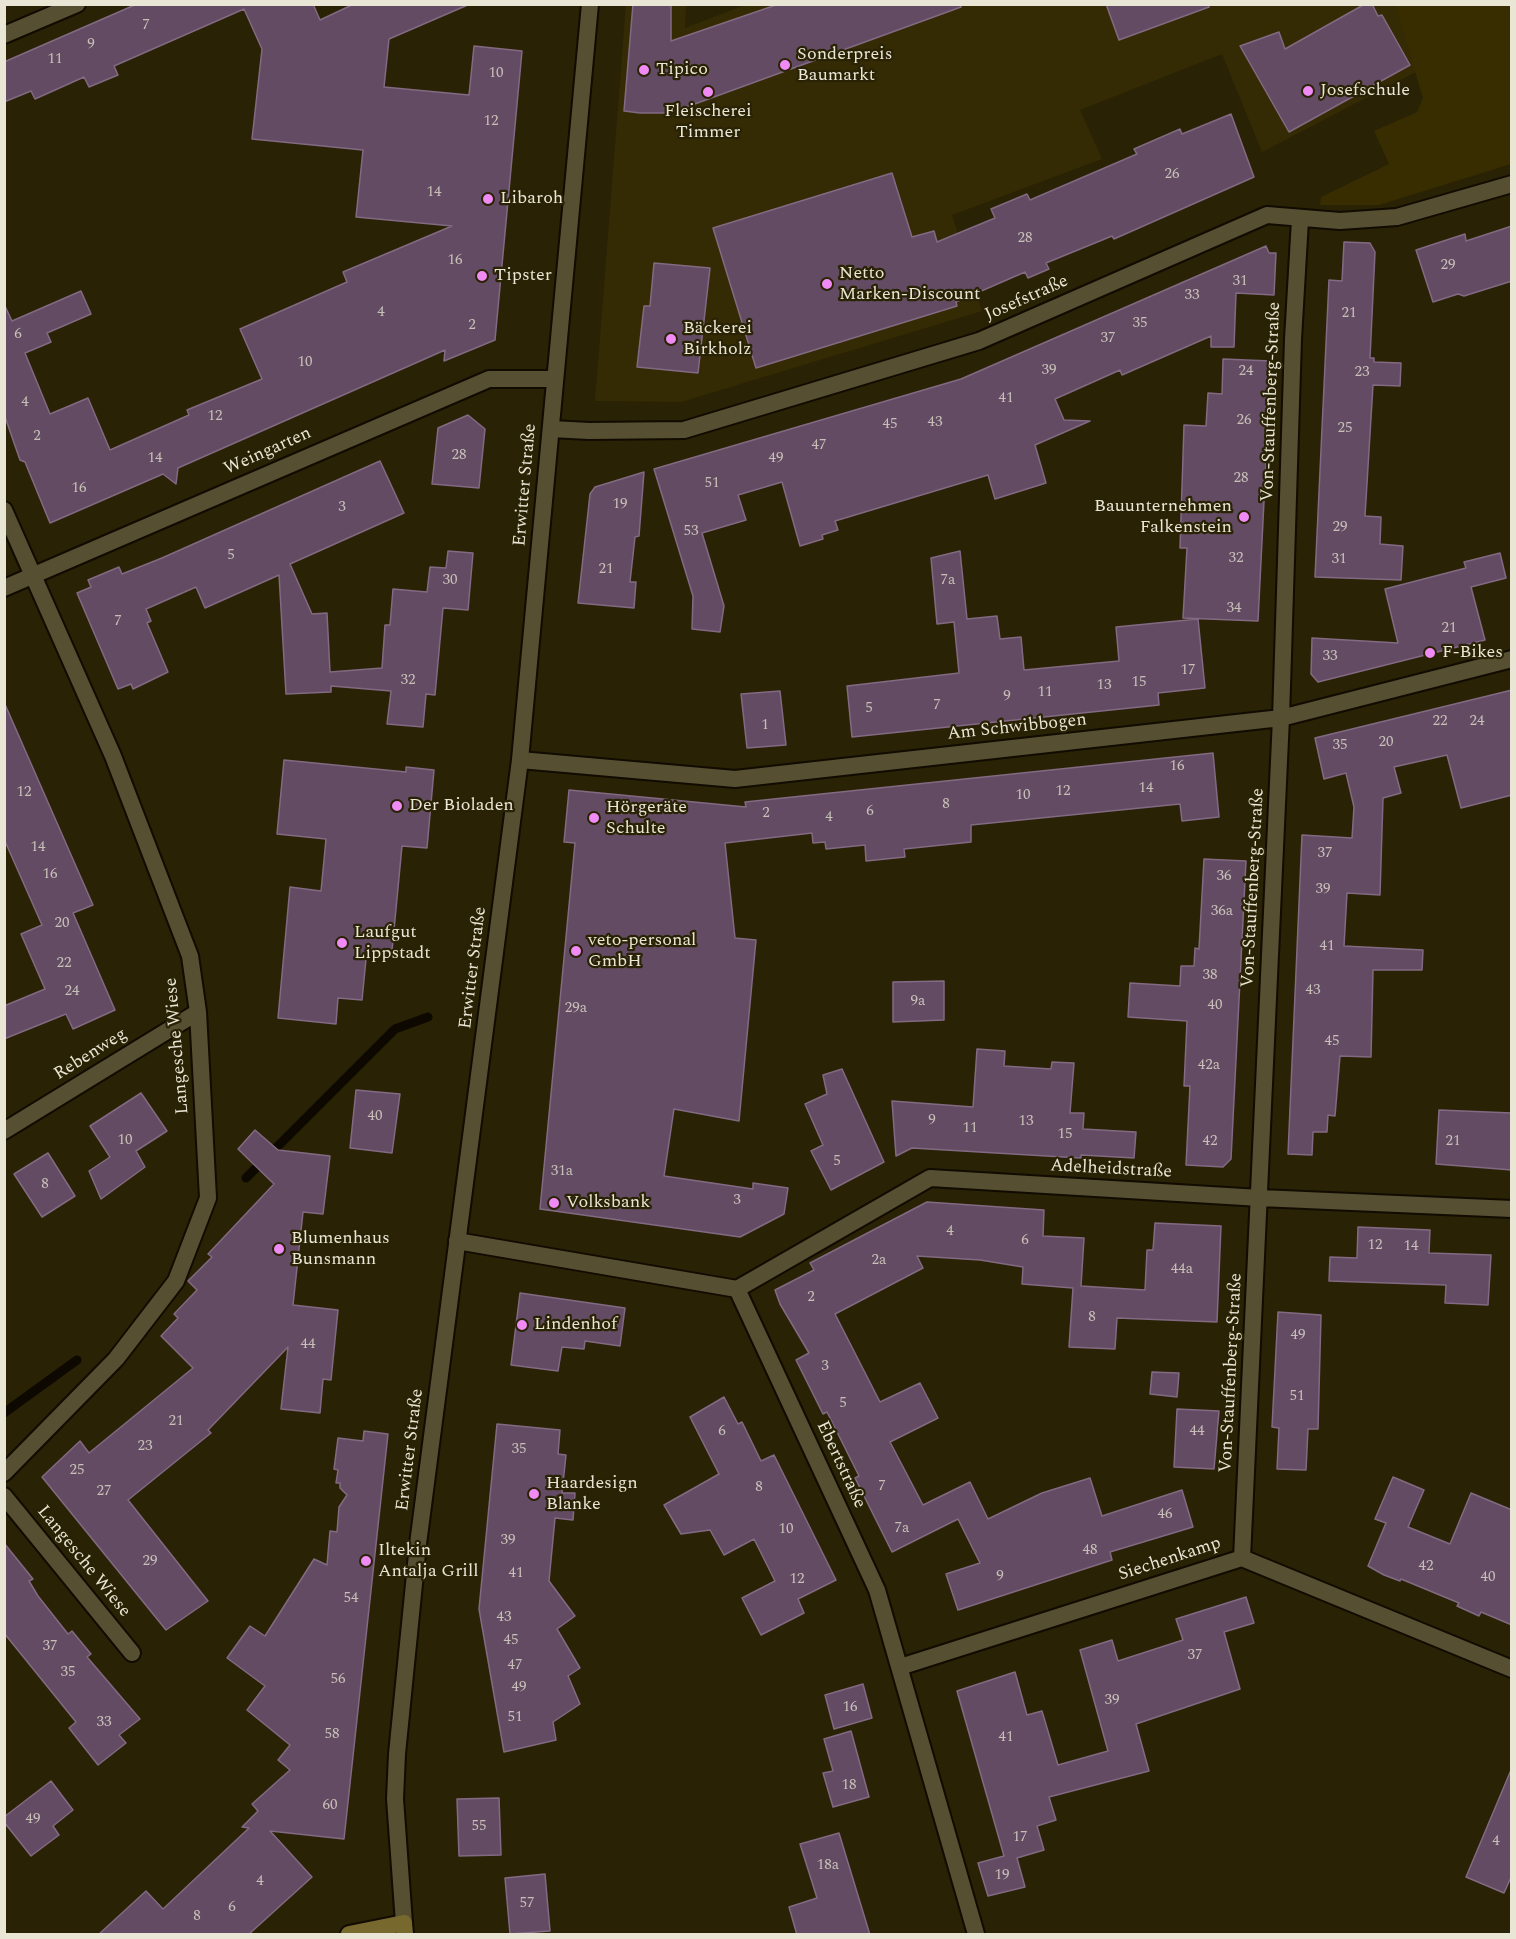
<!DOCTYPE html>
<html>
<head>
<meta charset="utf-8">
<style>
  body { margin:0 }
  #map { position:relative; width:1516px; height:1939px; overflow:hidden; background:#292205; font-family:Spectral,serif }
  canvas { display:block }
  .frame { position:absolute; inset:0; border:6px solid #eae6d5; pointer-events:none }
</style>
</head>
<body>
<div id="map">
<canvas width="1516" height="1939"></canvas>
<div class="frame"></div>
</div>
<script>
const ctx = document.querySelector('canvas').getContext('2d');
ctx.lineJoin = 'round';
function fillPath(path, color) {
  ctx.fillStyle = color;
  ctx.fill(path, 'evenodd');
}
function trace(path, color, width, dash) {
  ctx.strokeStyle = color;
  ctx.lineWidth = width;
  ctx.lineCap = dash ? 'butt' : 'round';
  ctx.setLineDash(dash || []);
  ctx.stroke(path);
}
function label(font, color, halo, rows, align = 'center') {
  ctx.font = font + ' Spectral,serif';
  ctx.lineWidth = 4.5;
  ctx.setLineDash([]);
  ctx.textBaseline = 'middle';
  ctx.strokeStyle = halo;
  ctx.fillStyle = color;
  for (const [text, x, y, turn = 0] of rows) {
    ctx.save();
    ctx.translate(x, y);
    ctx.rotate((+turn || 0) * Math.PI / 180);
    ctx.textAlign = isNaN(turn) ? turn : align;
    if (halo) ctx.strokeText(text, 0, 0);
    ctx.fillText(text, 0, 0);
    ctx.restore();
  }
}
fillPath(new Path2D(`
  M748,4L1395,5L1416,72L1262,152L1222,54L1080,110L1102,159L952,215L982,311L681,402L595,401L626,5H686L685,28Z`), '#342b04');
fillPath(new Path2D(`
  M1395,5H1511V164L1379,205H1320L1321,197L1389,164L1374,131L1417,112L1423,98Z`), '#372d00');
trace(new Path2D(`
  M246,1178L395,1029L428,1017
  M4,1413L77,1360`), '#0d0900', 9);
const building = new Path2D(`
  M137,4H313L320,20L354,4H470L389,39L384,87L469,95L474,46L522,51L495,340L444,361L445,350L178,468L176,484L163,474L50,523L25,462L20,460L4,414V304L12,321L81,291L91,314L47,333L51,342L25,353L50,414L88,398L110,450L189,415L187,410L262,379L240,329L347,282L343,272L452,226L356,217L363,150L252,139L262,49L244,9L114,66L118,75L89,87L84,77L35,99L31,91L4,102V62Z
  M633,4H671V41L779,4H961V7L670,113H640L624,111Z
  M1106,4H1209V7L1119,40Z
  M1365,4H1372L1378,16L1382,15L1410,65L1289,132L1240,46L1279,32L1285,49Z
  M1231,114L1254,177L1114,239L1112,236L1046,263L1049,269L1028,278L1025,272L956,302L957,306L756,368L713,228L892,173L912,237L934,231L937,242L995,218L991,209L1027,194L1030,200L1137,154L1134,149L1180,129L1182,134Z
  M1512,226V281L1464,296L1458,294L1433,302L1416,250L1465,234L1466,241Z
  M1344,242L1370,243L1375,252L1370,358H1374V362L1401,363L1400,386L1373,385L1365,516L1381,517L1380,544L1403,546L1401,580L1315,577L1329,280L1342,281Z
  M1266,246L1269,253H1276L1274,295L1236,293L1234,347H1211V336L1122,375L1120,370L1055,399L1064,420L1090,421L1035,445L1046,483L995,499L988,475L835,521L838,530L822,535L823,539L800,546L782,482L738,495L746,520L702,533L724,606L720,632L692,629L693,596L654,469L961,379Z
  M654,263L710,268L698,373L637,367L644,306H650Z
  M1223,359L1271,361L1258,621L1183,618L1187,548H1180L1184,425L1206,426L1208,393L1222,394Z
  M468,415L485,429L479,488L432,484L438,428Z
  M380,461L404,513L290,564L312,614L327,613L330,672L382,668L385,625H390L393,589L427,592L430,567L446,568L448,551L473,553L468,610L443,608L435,695L426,694L423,727L387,724L391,691L331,686V692L286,694L279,575L205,608L196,587L146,609L151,621L147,623L168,672L133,689L131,684L118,689L77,593L91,587L88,580L119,567L122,574L162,558Z
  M644,472L639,536L635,537L630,582H636L634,608L578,603L590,494L595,487Z
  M960,551L967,619L997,616L1000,639L1021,637L1024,670L1119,661L1116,627L1198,619L1205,688L1158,693L1159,705L852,737L847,686L959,673L954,622L937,624L931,558Z
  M1500,553L1506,578L1471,587L1485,640L1318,682L1311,674L1312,638L1398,643L1385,589L1466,568L1464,562Z
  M1512,690V795L1461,808L1447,755L1394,767L1401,793L1383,798L1380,895L1347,893L1344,946L1423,950L1422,970H1373L1371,1057L1340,1056L1335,1116L1328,1115L1327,1132H1313L1312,1155L1288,1154L1302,835L1352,838L1354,807L1346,773L1324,779L1315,738Z
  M780,691L786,745L747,748L741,694Z
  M4,702L93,905L73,913L115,1010L73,1029L66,1014L4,1039V1006L45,989L21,934L42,925L4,839Z
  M1213,753L1219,817L1182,821L1180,804L971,825V842L904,849L905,857L866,861L865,845L826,849L825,842L813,843L812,833L725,843L735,938L756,940L739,1121L674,1109L664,1176L753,1189V1183L788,1188L784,1214L740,1237L540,1209L575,843L564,842L569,790L746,807L745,802Z
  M284,760L406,772V767L434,770L427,848L402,846L392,951L367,949L362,1000L338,998L336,1024L278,1018L290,887L321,891L326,839L277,834Z
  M1204,859L1246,861L1231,1159L1223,1167L1186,1165L1190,1086H1184L1187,1021L1128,1017L1130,983L1180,986L1181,966H1194L1195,948L1199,949Z
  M944,981V1020L893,1022V982Z
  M977,1049L1005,1051L1004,1066L1051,1069L1052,1062L1074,1063L1070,1113H1084L1083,1129L1136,1132L1134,1158L1081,1155V1158L1063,1157L912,1148L896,1156L892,1101L973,1107Z
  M842,1069L884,1162L831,1190L811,1151L823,1145L805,1104L827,1094L823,1075Z
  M356,1090L400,1094L392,1153L350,1148Z
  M141,1093L167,1131L136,1151L145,1167L101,1199L89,1171L110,1157L90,1126Z
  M1439,1110L1512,1113V1170L1436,1164Z
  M255,1130L278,1150L330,1156L323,1214L303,1212L293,1305L338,1310L331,1380L323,1379L320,1413L281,1409L288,1347L208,1430L211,1433L128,1500L208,1601L166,1630L42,1477L80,1441L89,1453L193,1368L161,1336L178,1318L174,1314L197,1290L188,1281L212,1257L208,1254L274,1184L238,1149Z
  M48,1153L75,1196L42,1217L14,1174Z
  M927,1202L1044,1210L1043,1236L1084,1238L1081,1286L1145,1290L1147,1250H1153L1155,1223L1221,1226L1217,1322L1117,1318L1115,1349L1069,1347L1073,1288L1022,1284L1023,1267L980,1260L917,1256L923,1268L835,1314L880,1402L920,1383L938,1418L890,1442L923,1505L970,1482L988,1519L1042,1493L1090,1478L1102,1516L1182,1490L1193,1527L1110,1552L1112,1560L958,1610L946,1574L980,1563L958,1519L892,1552L855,1478L859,1476L827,1412L823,1414L796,1360L809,1353L780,1304L775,1290L814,1270L810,1263Z
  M1358,1227L1430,1230L1429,1253L1491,1255L1488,1305L1445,1303L1446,1285L1329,1281L1330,1257L1357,1258Z
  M520,1293L625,1308L620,1346L585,1341L584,1349L562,1347L558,1371L511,1365Z
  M1278,1312L1321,1315L1318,1429H1308L1306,1470L1277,1469L1279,1428L1272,1427Z
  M1152,1372L1179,1373L1177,1397L1150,1394Z
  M724,1397L738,1424L742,1422L761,1461L774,1455L836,1580L798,1599L804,1613L761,1635L742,1598L775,1581L754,1539L724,1555L710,1530L681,1534L664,1505L719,1474L690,1417Z
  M1177,1409L1219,1411L1214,1469L1174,1467Z
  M497,1424L560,1430L558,1454L566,1455L562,1493H575L573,1520L555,1518L549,1581L575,1616L557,1629L580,1668L568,1676L580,1704L553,1722L556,1740L504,1752L479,1609Z
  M364,1431L388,1434L344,1839L270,1831L312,1877L248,1935H98L146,1891L163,1909L249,1828L242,1827L258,1811L252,1804L290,1770L278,1760L290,1745L247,1710L265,1686L227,1658L250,1626L265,1636L314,1559L327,1565L330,1531L337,1532L339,1507L347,1495L340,1488V1483H336L338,1470L334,1469L338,1438L363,1441Z
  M1393,1477L1424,1490L1408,1527L1450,1544L1471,1493L1512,1510V1625L1481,1612L1479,1616L1457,1606L1459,1603L1401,1579L1400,1581L1384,1575L1368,1566L1386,1523L1375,1519Z
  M4,1543L33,1579L29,1581L38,1596L68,1634L72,1631L91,1654L87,1657L140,1719L119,1735L126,1743L98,1765L69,1728L76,1722L4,1633Z
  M1246,1597L1254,1623L1224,1632L1240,1689L1136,1724L1149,1771L1049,1797L1056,1820L1037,1826L1044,1850L1017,1858L1025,1887L988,1896L978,1863L1004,1856L957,1691L1015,1672L1027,1715L1042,1711L1058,1765L1108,1751L1080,1650L1112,1640L1118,1661L1183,1640L1176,1619Z
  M863,1684L872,1718L834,1729L825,1695Z
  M851,1731L869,1797L833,1807L823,1773L833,1771L824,1739Z
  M1511,1770L1512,1875L1504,1893L1466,1877Z
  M51,1781L73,1810L53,1826L59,1835L31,1856L4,1822V1817Z
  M499,1798L501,1855L459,1856L457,1799Z
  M839,1833L870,1935H797L789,1907L817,1898L800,1844Z
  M545,1874L550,1931L510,1934L505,1878Z`);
fillPath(building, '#634c63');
trace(building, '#826a82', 1.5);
const minor = new Path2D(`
  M4,35L77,4
  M551,429L589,431L684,430L979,341L1267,215L1340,221L1397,217L1512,184
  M4,510L113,756L190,956L198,1012L208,1198L176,1281L116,1359L4,1473
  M4,588L489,379H554
  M520,760L735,779L1281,718L1512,659
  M4,1131L198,1012
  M457,1241L737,1289L877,1590L976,1934
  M737,1289L930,1178L1260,1198L1512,1209
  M4,1496L132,1653
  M1242,1558L1281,718L1293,339L1300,220
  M900,1667L1242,1558L1512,1669`);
const tertiary = new Path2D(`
  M404,1923L395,1799L397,1754L418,1544L520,760L590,4`);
const secondary = new Path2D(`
  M349,1934L404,1923L405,1934`);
trace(minor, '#120b00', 20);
trace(tertiary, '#120b00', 20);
trace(secondary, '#120b00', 20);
trace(minor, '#574f32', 16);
trace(tertiary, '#574f32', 16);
trace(secondary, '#77692d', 16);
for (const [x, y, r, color] of [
  [785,65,6,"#f08bf5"],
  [644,70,6,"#f08bf5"],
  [1308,91,6,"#f08bf5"],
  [708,92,6,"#f08bf5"],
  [488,199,6,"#f08bf5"],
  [482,276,6,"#f08bf5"],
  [827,284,6,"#f08bf5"],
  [671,339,6,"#f08bf5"],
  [1244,517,6,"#f08bf5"],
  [1430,653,6,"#f08bf5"],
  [397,806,6,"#f08bf5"],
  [594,818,6,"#f08bf5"],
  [342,943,6,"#f08bf5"],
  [576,951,6,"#f08bf5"],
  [554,1203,6,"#f08bf5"],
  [279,1249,6,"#f08bf5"],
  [522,1325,6,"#f08bf5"],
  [534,1494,6,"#f08bf5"],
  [366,1561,6,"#f08bf5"]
]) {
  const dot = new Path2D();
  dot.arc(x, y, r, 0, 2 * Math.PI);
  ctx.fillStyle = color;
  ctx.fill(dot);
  trace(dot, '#292205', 2);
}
label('15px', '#c8c0b8', null, [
  ["7",146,26],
  ["9",91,45],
  ["11",55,60],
  ["10",496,74],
  ["12",491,122],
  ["26",1172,175],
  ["14",434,193],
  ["28",1025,239],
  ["16",455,261],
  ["29",1448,266],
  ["31",1240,282],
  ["33",1192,296],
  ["4",381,313],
  ["21",1349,314],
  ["35",1140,324],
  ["2",472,326],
  ["6",18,335],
  ["37",1108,339],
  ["10",305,363],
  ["39",1049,371],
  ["24",1246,372],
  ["23",1362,373],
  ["41",1006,399],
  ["4",25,403],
  ["12",215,417],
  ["26",1244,421],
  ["43",935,423],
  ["45",890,425],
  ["25",1345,429],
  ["2",37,437],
  ["47",819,446],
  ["28",459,456],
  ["14",155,459],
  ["49",776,459],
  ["28",1241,479],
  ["51",712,484],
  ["16",79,489],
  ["19",620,505],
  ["3",342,508],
  ["29",1340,528],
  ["53",691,532],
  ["5",231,556],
  ["32",1236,559],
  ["31",1339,560],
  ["21",606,570],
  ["30",450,581],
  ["7a",948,581],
  ["34",1234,609],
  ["7",118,622],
  ["21",1449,629],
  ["33",1330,657],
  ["17",1188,671],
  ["32",408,681],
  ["15",1139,683],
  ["13",1104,686],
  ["11",1045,693],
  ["9",1007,697],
  ["7",937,706],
  ["5",869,709],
  ["22",1440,722],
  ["24",1477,722],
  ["1",765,726],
  ["20",1386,743],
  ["35",1340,746],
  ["16",1177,767],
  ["14",1146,789],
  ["12",1063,792],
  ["12",24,793],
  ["10",1023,796],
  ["8",946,805],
  ["6",870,812],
  ["2",766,814],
  ["4",829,818],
  ["14",38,848],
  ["37",1325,854],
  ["16",50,875],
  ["36",1224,877],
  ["39",1323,890],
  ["36a",1222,912],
  ["20",62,924],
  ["41",1327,947],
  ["22",64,964],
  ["38",1210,976],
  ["43",1313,991],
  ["24",72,992],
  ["9a",918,1002],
  ["40",1215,1006],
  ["29a",576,1009],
  ["45",1332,1042],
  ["42a",1209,1066],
  ["40",375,1117],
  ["9",932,1121],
  ["13",1026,1122],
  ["11",970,1129],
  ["15",1065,1135],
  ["10",125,1141],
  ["42",1210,1142],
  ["21",1453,1142],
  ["5",837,1162],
  ["31a",562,1172],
  ["8",45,1185],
  ["3",737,1201],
  ["4",950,1232],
  ["6",1025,1241],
  ["12",1375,1246],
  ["14",1411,1247],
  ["2a",879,1261],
  ["44a",1182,1270],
  ["2",811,1298],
  ["8",1092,1318],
  ["49",1298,1336],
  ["44",308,1345],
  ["3",825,1367],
  ["51",1297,1397],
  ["5",843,1404],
  ["21",176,1422],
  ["6",722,1432],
  ["44",1197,1432],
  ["23",145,1447],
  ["35",519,1450],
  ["25",77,1471],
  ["7",882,1487],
  ["8",759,1488],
  ["27",104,1492],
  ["46",1165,1515],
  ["7a",902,1529],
  ["10",786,1530],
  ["39",508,1541],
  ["48",1090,1551],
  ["29",150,1562],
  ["42",1426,1567],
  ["41",516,1574],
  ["9",1000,1577],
  ["40",1488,1578],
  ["12",797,1580],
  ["54",351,1599],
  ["43",504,1618],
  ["45",511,1641],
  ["37",50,1647],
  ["37",1195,1656],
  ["47",515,1666],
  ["35",68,1673],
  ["56",338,1680],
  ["49",519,1688],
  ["39",1112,1701],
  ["16",850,1708],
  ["51",515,1718],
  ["33",104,1723],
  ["58",332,1735],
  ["41",1006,1738],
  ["18",849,1786],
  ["60",330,1806],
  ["49",33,1820],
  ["55",479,1827],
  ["17",1020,1838],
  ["4",1496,1842],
  ["18a",828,1866],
  ["19",1002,1876],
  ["4",260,1882],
  ["57",527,1904],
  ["6",232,1908],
  ["8",197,1917]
]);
label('18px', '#eae6d5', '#292205', [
  ["Sonderpreis",797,55],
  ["Baumarkt",797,76],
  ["Tipico",656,70],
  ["Josefschule",1320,91],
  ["Fleischerei",708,112,"center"],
  ["Timmer",708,133,"center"],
  ["Libaroh",500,199],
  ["Netto",839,274],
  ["Marken-Discount",839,295],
  ["Tipster",494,276],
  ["Bäckerei",683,329],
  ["Birkholz",683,350],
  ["Bauunternehmen",1232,507,"right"],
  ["Falkenstein",1232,528,"right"],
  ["F-Bikes",1442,653],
  ["Der Bioladen",409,806],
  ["Hörgeräte",606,808],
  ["Schulte",606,829],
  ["Laufgut",354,933],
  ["Lippstadt",354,954],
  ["veto-personal",588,941],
  ["GmbH",588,962],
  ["Volksbank",566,1203],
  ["Blumenhaus",291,1239],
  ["Bunsmann",291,1260],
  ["Lindenhof",534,1325],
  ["Haardesign",546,1484],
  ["Blanke",546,1505],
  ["Iltekin",378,1551],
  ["Antalja Grill",378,1572]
], 'left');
label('18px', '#eae6d5', '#292205', [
  ["Josefstraße",1027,299,-24],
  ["Von-Stauffenberg-Straße",1272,402,-88],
  ["Weingarten",268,452,-24],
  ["Erwitter Straße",526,485,-85],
  ["Am Schwibbogen",1017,728,-6],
  ["Von-Stauffenberg-Straße",1254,888,-87],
  ["Erwitter Straße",474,968,-83],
  ["Langesche Wiese",178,1046,-95],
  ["Rebenweg",91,1055,-32],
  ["Adelheidstraße",1111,1170,3],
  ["Von-Stauffenberg-Straße",1232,1373,-87],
  ["Erwitter Straße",411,1450,-83],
  ["Ebertstraße",840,1465,65],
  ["Siechenkamp",1170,1560,-18],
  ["Langesche Wiese",83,1562,51]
]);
</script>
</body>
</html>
